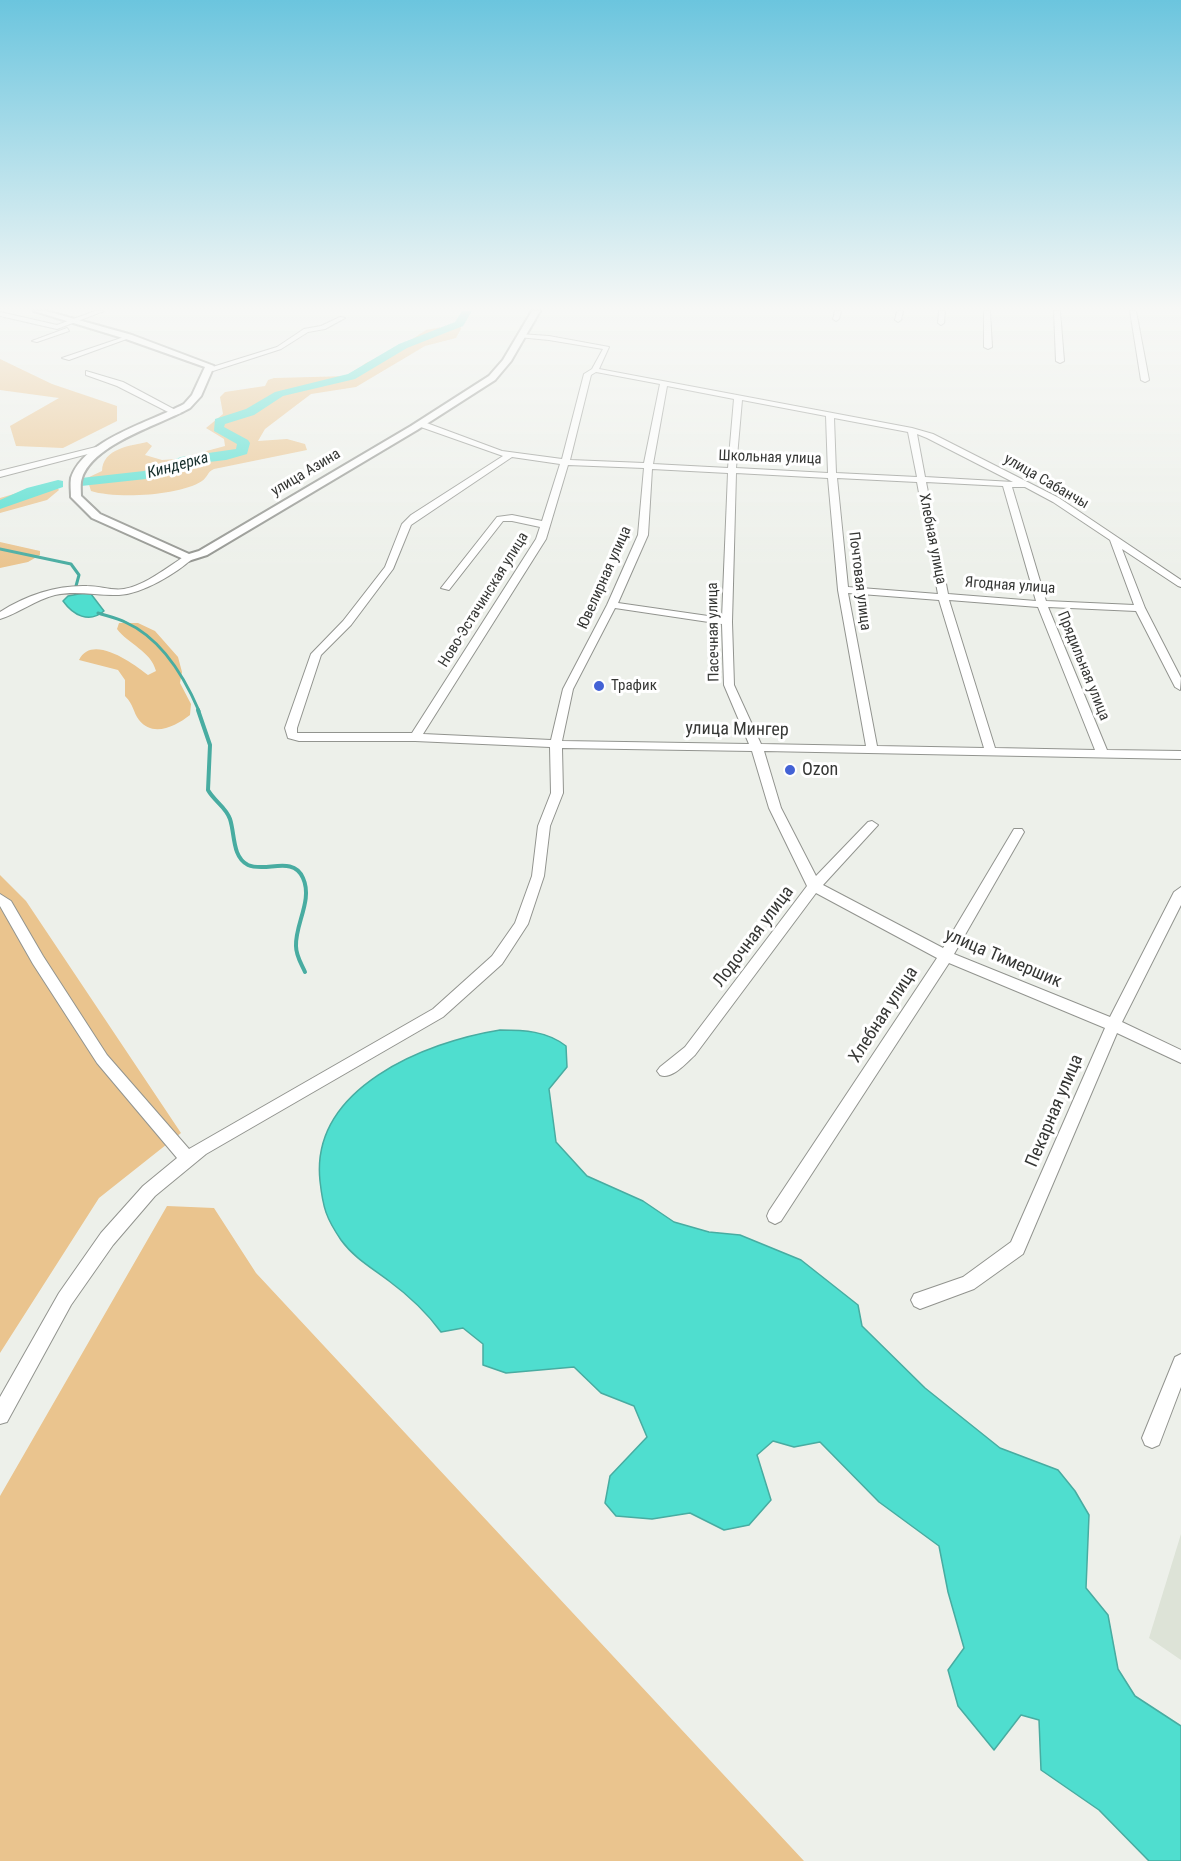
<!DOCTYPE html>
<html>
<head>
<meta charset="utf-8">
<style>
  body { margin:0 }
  canvas { display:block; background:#edf0ea }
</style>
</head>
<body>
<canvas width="1181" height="1861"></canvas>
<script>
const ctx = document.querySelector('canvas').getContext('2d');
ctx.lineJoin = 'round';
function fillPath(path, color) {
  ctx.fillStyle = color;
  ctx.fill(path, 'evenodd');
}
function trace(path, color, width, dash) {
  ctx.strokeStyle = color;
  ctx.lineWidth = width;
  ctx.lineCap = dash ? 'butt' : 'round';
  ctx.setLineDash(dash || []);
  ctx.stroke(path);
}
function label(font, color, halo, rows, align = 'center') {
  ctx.font = font + ' "Roboto Condensed",sans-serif';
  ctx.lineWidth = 6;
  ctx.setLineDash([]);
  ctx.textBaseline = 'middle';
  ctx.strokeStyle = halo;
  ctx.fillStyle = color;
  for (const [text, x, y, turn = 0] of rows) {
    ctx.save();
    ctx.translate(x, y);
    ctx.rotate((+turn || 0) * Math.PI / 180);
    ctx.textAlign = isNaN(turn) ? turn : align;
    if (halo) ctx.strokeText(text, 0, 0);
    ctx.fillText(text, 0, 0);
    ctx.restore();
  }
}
fillPath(new Path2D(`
  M1181,1534V1660L1149,1638Z`), '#dde3d7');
fillPath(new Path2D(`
  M460,324L461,329L456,338L425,346L356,387L311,394L265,429L258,441L287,439L305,444L307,450L214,469C207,472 208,477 202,481C179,496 116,499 91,491L87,478L102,471C103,448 130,446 147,442L152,446L145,455L162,460L177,459L225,446L224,439L206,428L223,414L220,397L225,392L265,386L268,380L274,378L349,376L366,363L399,348L426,330Z
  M0,359L52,384L117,406V421L63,448L16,446L10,426L59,398L0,390Z
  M38,487H57L59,490L47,500L0,513V498Z
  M0,542L40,551V555L28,562L0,568Z
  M119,623H138L155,631L178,657L182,672L180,683L191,704L190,715C176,726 153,738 139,720C133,712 134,705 125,696V680L118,670L79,660C92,633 134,664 148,675L156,671C151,651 128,644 117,629Z
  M0,875L26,901L181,1133L99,1198L0,1353Z
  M167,1206L214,1208L256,1273L804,1861H0V1496Z`), '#eac48e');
const water = new Path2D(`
  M84,593L91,594L104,611C89,624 73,615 63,601L68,596Z
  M500,1030C524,1030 547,1031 566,1046L567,1067L549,1089L556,1142L587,1176L643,1201L674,1222L709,1232L740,1235L801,1260L858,1305L862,1326L925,1388L1000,1448L1058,1470L1075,1491L1089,1515L1086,1588L1108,1615L1118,1669L1135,1696L1181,1726V1861H1149L1099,1810L1041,1770L1039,1720L1021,1715L994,1750L958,1706L948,1670L964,1648L948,1592L939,1546L879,1502L820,1442L794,1447L773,1441L757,1455L771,1500L749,1525L724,1530L690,1513L652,1519L616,1516L605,1503L610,1476L647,1437L634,1406L601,1393L574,1367L506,1373L483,1365V1344L463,1328L441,1332C427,1313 408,1295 389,1281C372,1268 354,1258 341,1240C326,1218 323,1208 320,1181C310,1088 425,1042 500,1030Z`);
fillPath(water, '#4fdecf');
trace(water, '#48aca1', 1.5);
trace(new Path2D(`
  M0,549L71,564L79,575L76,586
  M98,613C107,616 117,618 125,622C161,638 184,676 199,711`), '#48aca1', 3);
trace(new Path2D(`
  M198,710L210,745L208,790C214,801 226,807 230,819C235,834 232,857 248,865C266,873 293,855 303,878C313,900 295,924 296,946C296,956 301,963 305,972`), '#48aca1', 4);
fillPath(new Path2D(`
  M462,311H472L463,326L407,348L355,379L283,396L254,415L225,424L224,427L248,440L250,443L247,454L226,460L183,465L146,479L81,486L74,482L81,478L144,471L181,457L236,449L237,444L214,431L215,419L246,409L275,392L348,374L399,344L455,322Z
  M58,480L63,481V487L0,509V500L27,488Z`), '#4fdecf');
const minor = new Path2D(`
  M95,311H104L57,329L0,316V312L57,325Z
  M835,311H841L839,319L836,321L833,319Z
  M897,311H903L901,320L898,322L895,320Z
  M939,311H945L944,323L941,325L938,323Z
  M984,311H990L992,347L988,349L984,347Z
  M1054,311H1060L1064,361L1060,363L1056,361Z
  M1130,311H1136L1149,380L1145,382L1141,380Z
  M340,317L345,318L325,329L308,332L281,349L213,371L206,369L277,347L304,329L321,326Z
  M67,328L69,331L37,342L32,341Z
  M520,334L549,336L609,347L599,369L912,428L933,434L1059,498L1181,580V587L1178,586L1122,549L1145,608L1181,678L1180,690L1175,687L1136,611L1048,607L1107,750L1181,751V759L764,751L781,808L816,876L868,822L872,821L878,825L823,885L943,948L1014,829H1022L1024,832L954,954L1110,1017L1174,892L1181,887V905L1122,1022L1181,1050V1063L1117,1033L1023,1254L974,1289L920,1309L914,1306L911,1300L914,1294L963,1277L1011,1242L1105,1028L949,963L781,1221L775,1224L769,1221L767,1216L769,1211L937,958L816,893L695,1055C686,1063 672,1080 660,1075L657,1071L660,1067L685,1047L807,886L769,808L752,751L562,748L563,793L550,826L544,876L528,924L502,964L443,1017L206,1154L155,1196L113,1245L71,1305L7,1422L0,1424V1397L59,1293L101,1233L143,1186L177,1158L97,1063L33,964L0,906V894L11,901L43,956L107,1055L189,1149L433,1009L492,956L515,923L532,876L538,826L551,793L550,747L415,741H299L288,738L285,728L311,654L343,621L385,567L402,524L411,515L503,456L418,426V422H424L502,451L562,459L584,374L592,369L603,349L549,340L518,337ZM596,372L660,384L644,463L570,460L591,375ZM667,386L734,399L728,468L653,464ZM742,400L826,416L828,473L736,468ZM834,418L908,432L917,477L836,473ZM917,434L927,438L1013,482L925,477ZM512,457L560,464L542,521L512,515L497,517L441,588L449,590L503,521H512L540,527L536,539L412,733H297V728L321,655L351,625L393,569L411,525ZM568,465L644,468L638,535L607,605L563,689L551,740L423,734L546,539ZM652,469L728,473L722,618L618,603L648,535ZM736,473L828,478L838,590L866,746L761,744L734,685L732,622ZM837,478L917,482L938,594L848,587ZM926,482L1003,486L1036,601L948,594ZM1012,487H1025L1053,502L1110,540L1134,605L1046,601ZM848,593L939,600L984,748L877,746ZM949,600L1038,607L1095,750L995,748ZM615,608L722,624L724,685L749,744L562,741L573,689Z
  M127,336L132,337L69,360L62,358Z
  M86,371L123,382L181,413L174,415L117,386L86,375Z
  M104,445L108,447L107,449L0,477V471Z
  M185,556L193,558C177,573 142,594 119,595C97,596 77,590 55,595C35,600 19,613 0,619V612C26,595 57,585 87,586C100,586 112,591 124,589C146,585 166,568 185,556Z
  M1181,1354V1387L1159,1445L1152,1448L1145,1445L1142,1438L1175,1357Z`);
const tertiary = new Path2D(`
  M34,311H46L132,335L214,366L201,396L190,408C160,425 94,443 82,478C80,483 81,490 81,496L100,514L189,554L199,551L411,426L489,376L503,360L532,311H540L511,361L495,380L417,430L207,555L188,561L92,518L71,497C71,491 70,484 71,478C84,439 151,422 184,404L192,395L205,367L126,339Z`);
trace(minor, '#92948f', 2);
trace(tertiary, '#92948f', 4);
fillPath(minor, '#fff');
fillPath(tertiary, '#fff');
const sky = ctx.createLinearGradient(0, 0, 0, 571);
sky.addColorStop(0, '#6bc5de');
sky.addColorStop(0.54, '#f7f8f6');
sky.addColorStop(1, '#f7f8f600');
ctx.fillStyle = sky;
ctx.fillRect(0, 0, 1181, 571);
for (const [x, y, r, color] of [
  [599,686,6,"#4362d5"],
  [790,770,6,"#4362d5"]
]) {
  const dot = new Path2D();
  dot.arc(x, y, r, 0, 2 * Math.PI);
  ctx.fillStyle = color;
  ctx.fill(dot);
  trace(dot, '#fff', 2);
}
label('15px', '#363735', '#fff', [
  ["Школьная улица",770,458,2],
  ["улица Азина",306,473,-31],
  ["улица Сабанчы",1046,482,30],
  ["Хлебная улица",932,539,79],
  ["Ювелирная улица",605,578,-66],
  ["Почтовая улица",859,581,83],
  ["Ягодная улица",1010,586,4],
  ["Ново-Эстачинская улица",484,600,-58],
  ["Пасечная улица",714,632,-91],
  ["Прядильная улица",1083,666,68]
]);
label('15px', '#363735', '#fff', [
  ["Трафик",611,686]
], 'left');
label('italic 16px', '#172f2c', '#fff', [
  ["Киндерка",178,466,-15]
]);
label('18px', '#363735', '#fff', [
  ["улица Мингер",737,730,1],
  ["Лодочная улица",754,937,-53],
  ["улица Тимершик",1003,959,23],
  ["Хлебная улица",884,1015,-57],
  ["Пекарная улица",1055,1111,-67]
]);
label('18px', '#363735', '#fff', [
  ["Ozon",802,770]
], 'left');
</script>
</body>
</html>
